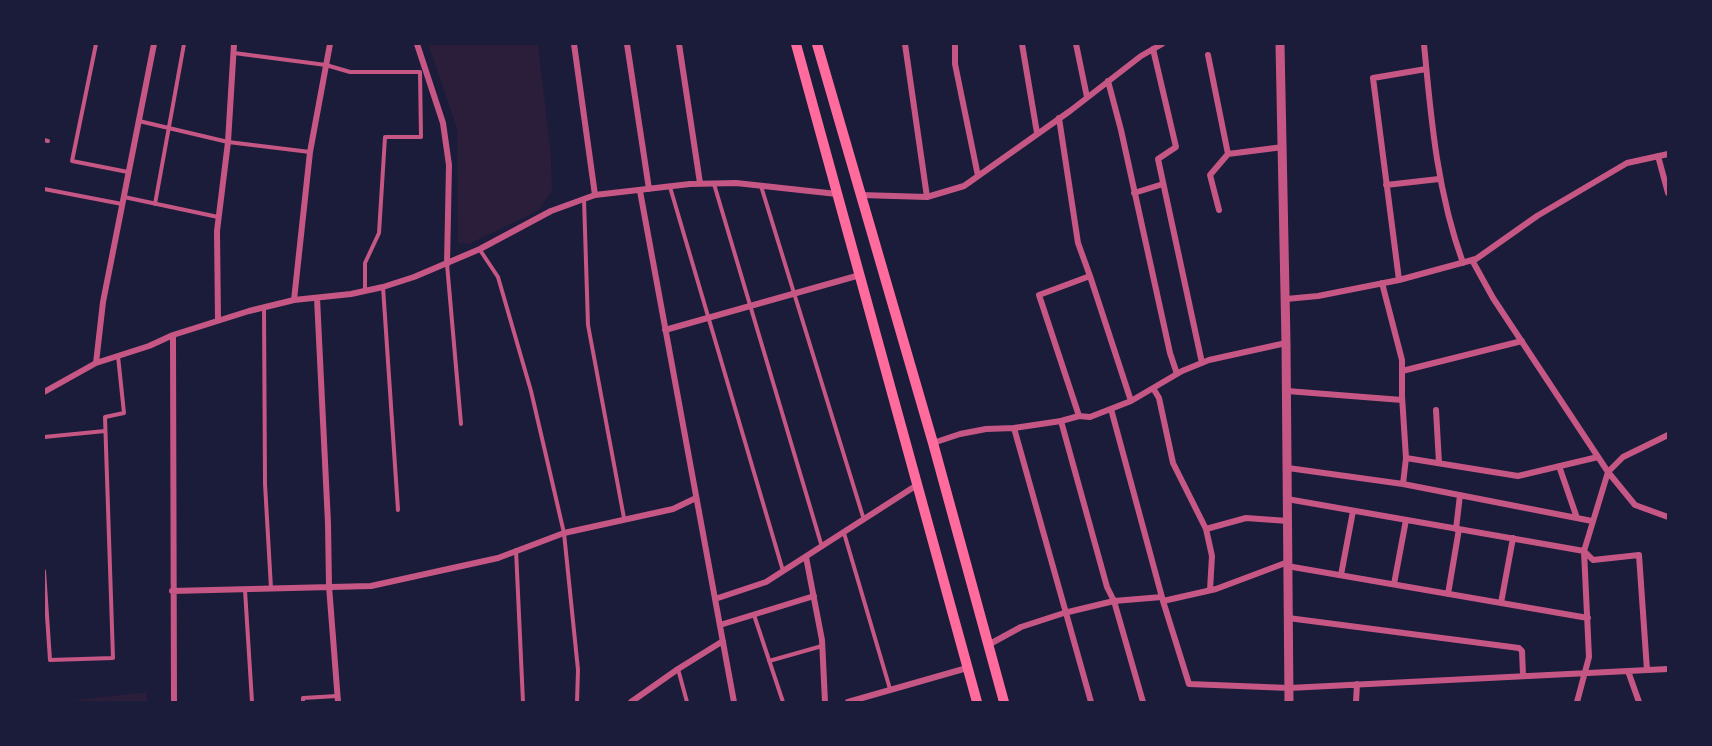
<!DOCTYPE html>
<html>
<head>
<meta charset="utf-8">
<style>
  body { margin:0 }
  #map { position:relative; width:1712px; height:746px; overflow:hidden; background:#1b1b3a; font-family:Signika,sans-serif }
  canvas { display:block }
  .frame { position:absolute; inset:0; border:45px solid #1b1b3a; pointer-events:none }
</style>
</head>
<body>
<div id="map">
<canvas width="1712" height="746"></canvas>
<div class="frame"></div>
</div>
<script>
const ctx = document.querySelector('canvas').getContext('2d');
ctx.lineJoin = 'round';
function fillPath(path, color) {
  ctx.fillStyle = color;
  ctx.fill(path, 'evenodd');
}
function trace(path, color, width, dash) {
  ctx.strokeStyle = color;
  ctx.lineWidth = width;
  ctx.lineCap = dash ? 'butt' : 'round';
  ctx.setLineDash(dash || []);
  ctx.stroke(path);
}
fillPath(new Path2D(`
  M428,44H538L551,156L552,191L539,210L469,244L458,243L457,128Z
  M146,692L148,702H61Z`), '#2a1e3b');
trace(new Path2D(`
  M96,44L72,161L128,172
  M234,53L326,65L350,72H420L421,137H385L379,233L365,263V291
  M139,121L228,142L310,152
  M44,140L48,141
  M714,184L822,547
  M761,186L864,520
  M670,187L783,571
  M44,189L122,204
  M124,197L218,217
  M584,199L588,325L624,518
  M155,204L184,44
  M480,250L498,277L531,391L564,533L578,670L577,702
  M447,264L461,424
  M383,287L398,510
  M264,307L265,484L271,588
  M44,437L105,431
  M844,533L890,689
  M516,550L523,702
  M44,571L50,660L113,658L105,417L124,413L118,356
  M245,590L252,702
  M754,615L783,702
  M769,661L822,646
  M678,669L687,702
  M303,702V698L337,696`), '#c65784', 4);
trace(new Path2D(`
  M417,44L443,123L449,165L447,264
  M574,44L595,195
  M627,44L649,189
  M679,44L700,183
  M905,44L927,197
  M955,44V64L978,176
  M1022,44L1037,133
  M1076,44L1087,97
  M1424,44C1431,119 1437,191 1463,263
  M1153,49L1176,147L1158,159L1202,363
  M1208,55L1228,154L1283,147
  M1108,81L1121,130L1170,353L1177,374
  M1059,118L1078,243L1090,276L1131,401
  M1658,156L1668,193
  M1386,185L1439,179
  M640,191L734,702
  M1134,193L1163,184
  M861,195L927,197L964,186L1070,111L1141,56L1162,44
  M1219,210L1210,175L1228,154
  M1472,260L1493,298L1608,472L1635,505L1668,517
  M1399,280L1373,78L1426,69
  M1382,283L1402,360V396L1406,458L1403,484
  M317,298L328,523L329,586L338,702
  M1286,299L1318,296L1399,280L1476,259L1537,216L1627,163L1668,154
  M294,300L310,152L330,44
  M218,320L217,231L228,142L234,44
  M665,330L860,275
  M173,335L174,702
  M96,363L103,302L154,44
  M1402,371L1522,341
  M1153,388L1159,398L1173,463L1206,529L1212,556L1210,590
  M1287,391L1402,400
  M44,392L96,363L149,346L173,335L249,311L294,300L351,294L383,287L414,277L480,249L551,211L595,195L690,184L736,183L837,194
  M1111,409L1163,601L1189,684L1289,688L1668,669
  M1436,410L1439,463
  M1079,416L1039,295L1090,276
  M1061,421L1107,587L1114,601L1143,702
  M1014,428L1091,702
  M933,443L960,434L986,429L1014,428L1061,421L1079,416L1090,417L1131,401L1182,371L1209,360L1286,343
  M1406,458L1518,476L1598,457
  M1559,466L1577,518
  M1288,468L1403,484L1592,521
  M1287,499L1584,551L1593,560L1639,555L1647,670
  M1206,529L1246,518L1288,521
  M1456,529L1460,495
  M806,557L822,640L825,702
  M1287,566L1588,618
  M1341,575L1353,511
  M1394,584L1406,520
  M172,591L371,586L498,558L564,533L673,509L696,498
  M1448,594L1459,529
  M715,599L766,582L917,485
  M1163,601L1216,589L1288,562
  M1501,603L1513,538
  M1288,618L1519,648L1522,651L1523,675
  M720,625L814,596
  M988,645L1021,627L1064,613L1114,601L1162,597
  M1628,671L1639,702
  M631,702L678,669L723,641
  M848,702L967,668
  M1356,702L1357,684
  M1577,702L1589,657L1584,551L1608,472L1623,457L1668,435`), '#c65784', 6);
trace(new Path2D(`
  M1280,44L1286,343L1289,702`), '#c65784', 9);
trace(new Path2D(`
  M796,44L977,702
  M817,44L933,443L1004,702`), '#ff6b9d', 10);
</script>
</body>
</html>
